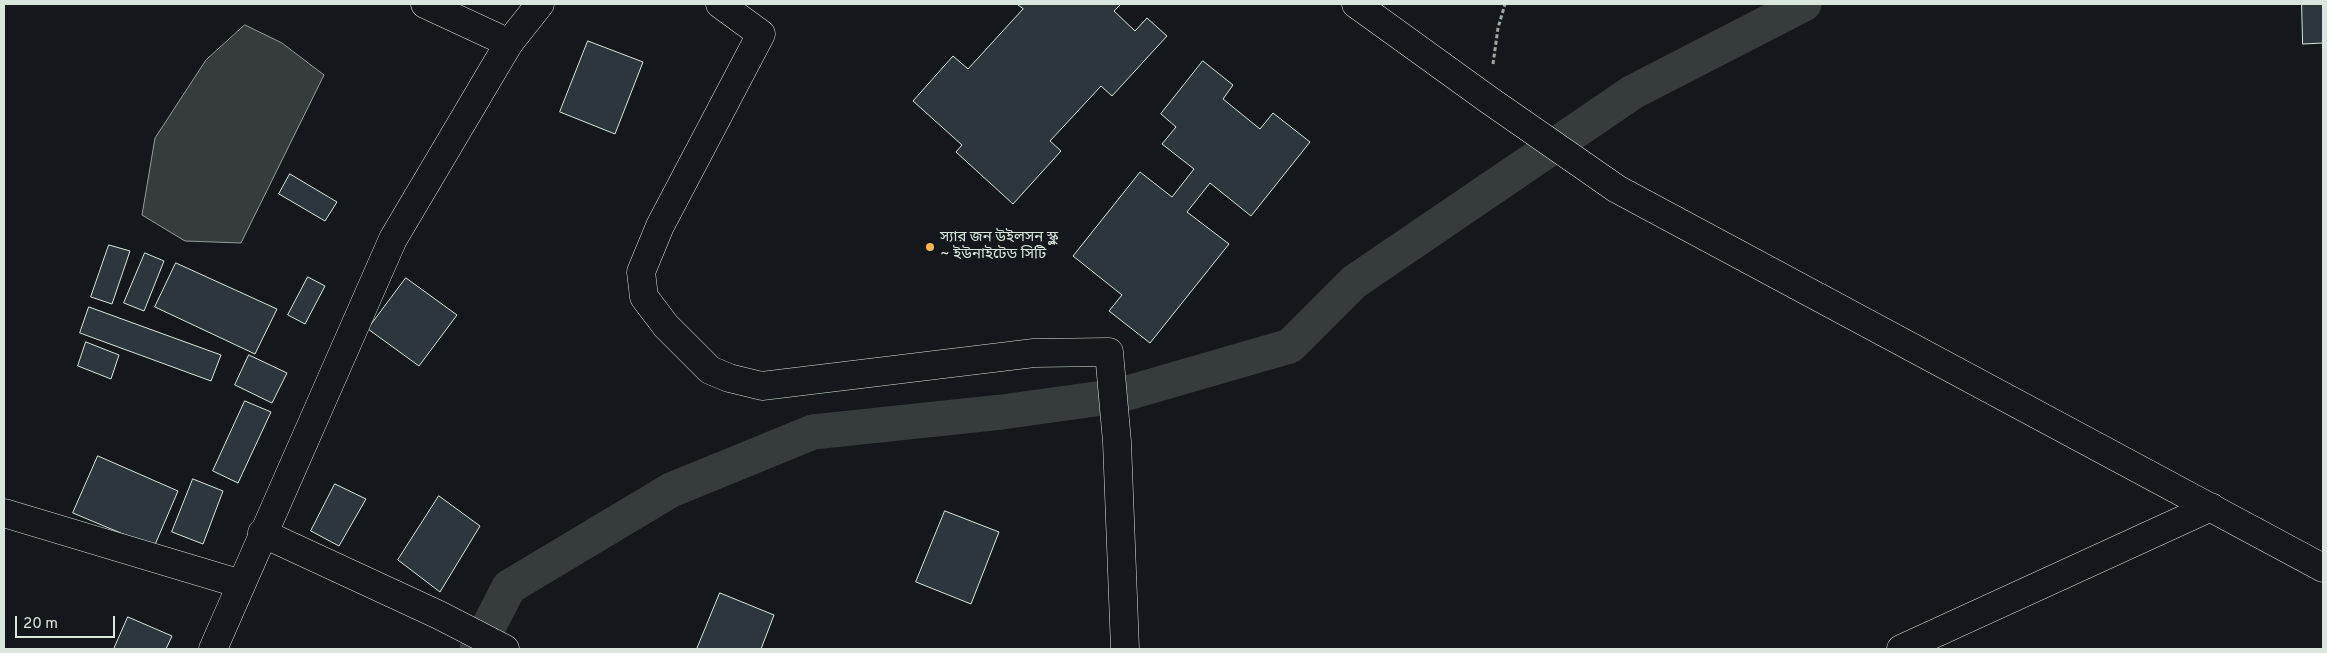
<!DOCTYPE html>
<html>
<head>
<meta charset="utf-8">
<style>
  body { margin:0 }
  #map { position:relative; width:2327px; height:653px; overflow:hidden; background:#14181c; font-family:Overpass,sans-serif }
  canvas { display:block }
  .frame { position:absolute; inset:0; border:5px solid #d8e6dc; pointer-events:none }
  .scale { position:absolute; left:15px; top:616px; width:100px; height:22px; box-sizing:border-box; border:2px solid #d8e6dc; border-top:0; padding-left:6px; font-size:15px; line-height:18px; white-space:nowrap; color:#d8e6dc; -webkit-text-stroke:4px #14181c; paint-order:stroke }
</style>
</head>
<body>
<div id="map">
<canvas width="2327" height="653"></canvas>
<div class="frame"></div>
<div class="scale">20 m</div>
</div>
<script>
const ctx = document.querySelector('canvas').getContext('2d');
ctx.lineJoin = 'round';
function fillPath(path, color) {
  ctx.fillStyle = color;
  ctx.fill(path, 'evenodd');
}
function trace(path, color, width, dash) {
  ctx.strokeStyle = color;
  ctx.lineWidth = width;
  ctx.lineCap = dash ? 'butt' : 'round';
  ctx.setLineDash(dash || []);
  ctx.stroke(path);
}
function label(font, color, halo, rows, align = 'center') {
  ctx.font = font + ' Overpass,"Noto Sans Bengali",sans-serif';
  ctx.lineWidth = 4;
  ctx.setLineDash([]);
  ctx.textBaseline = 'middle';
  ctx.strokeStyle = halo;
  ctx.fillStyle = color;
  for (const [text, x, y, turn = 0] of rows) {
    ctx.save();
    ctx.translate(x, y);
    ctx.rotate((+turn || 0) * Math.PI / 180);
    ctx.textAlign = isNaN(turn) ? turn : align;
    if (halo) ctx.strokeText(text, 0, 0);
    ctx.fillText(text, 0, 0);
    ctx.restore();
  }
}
const water = new Path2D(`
  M245,25L282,43L324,75L241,243L185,241L142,215L155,138L206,60Z`);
fillPath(water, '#363b3e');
trace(water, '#939e99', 1);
trace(new Path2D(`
  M477,649L509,587L671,490L813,432L1002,412L1117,396L1290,346L1354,282L1633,92L1804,4`), '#363b3e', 35);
const building = new Path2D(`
  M1017,4H1121L1114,11L1135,31L1147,18L1167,36L1112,96L1101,86L1050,141L1061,151L1013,204L956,152L962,145L913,101L953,56L968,69L1023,9Z
  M2302,4H2323V43L2303,44Z
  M588,41L643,62L615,134L560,112Z
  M1203,61L1233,85L1223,99L1260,129L1273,113L1310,142L1251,216L1210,183L1187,212L1229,244L1150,343L1109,311L1122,295L1073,256L1140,172L1172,197L1194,169L1162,144L1176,127L1161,114Z
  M290,174L337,202L325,221L279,194Z
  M109,245L130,251L112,304L91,297Z
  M145,253L164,261L144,311L124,303Z
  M176,263L277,309L255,354L155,307Z
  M308,277L325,286L305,324L288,315Z
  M406,278L457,315L419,366L368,329Z
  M89,307L221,355L211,381L80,333Z
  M86,342L119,355L111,379L78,366Z
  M249,355L287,373L272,403L235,385Z
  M245,401L271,412L238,483L213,471Z
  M98,456L178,491L154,547L73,513Z
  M193,479L223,491L203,544L172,532Z
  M335,484L366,499L339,546L311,531Z
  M439,496L480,526L440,592L398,560Z
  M945,511L999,532L971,604L916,582Z
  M720,593L774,615L761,649H697Z
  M128,617L172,636L166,649H114Z`);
fillPath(building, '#2c363c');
trace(building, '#d8e6dc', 1);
const minor = new Path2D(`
  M425,4L509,43
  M720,4L761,34L660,226L641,272L644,297L666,326L710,370L729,378L762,386L1034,353L1109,352L1117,442L1125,649
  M1356,4L1489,100L1617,189L2323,568
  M4,513L241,584
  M262,533L439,615L505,649
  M1901,649L2211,507`);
const tertiary = new Path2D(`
  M213,649L393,239L509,43L540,4`);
trace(minor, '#d8e6dc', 29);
trace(tertiary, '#d8e6dc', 29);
trace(new Path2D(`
  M1493,64L1498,28L1505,4`), '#9da8a2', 3, [4, 2.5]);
trace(minor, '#14181c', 28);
trace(tertiary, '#14181c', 28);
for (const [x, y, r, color] of [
  [930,247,5,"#ffb74d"]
]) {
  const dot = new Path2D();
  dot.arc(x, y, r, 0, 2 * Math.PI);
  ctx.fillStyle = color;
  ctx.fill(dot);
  trace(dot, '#14181c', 2);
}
label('15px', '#d8e6dc', '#14181c', [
  ["স্যার জন উইলসন স্কুল",940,238],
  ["~ ইউনাইটেড সিটি",940,255]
], 'left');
</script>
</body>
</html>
